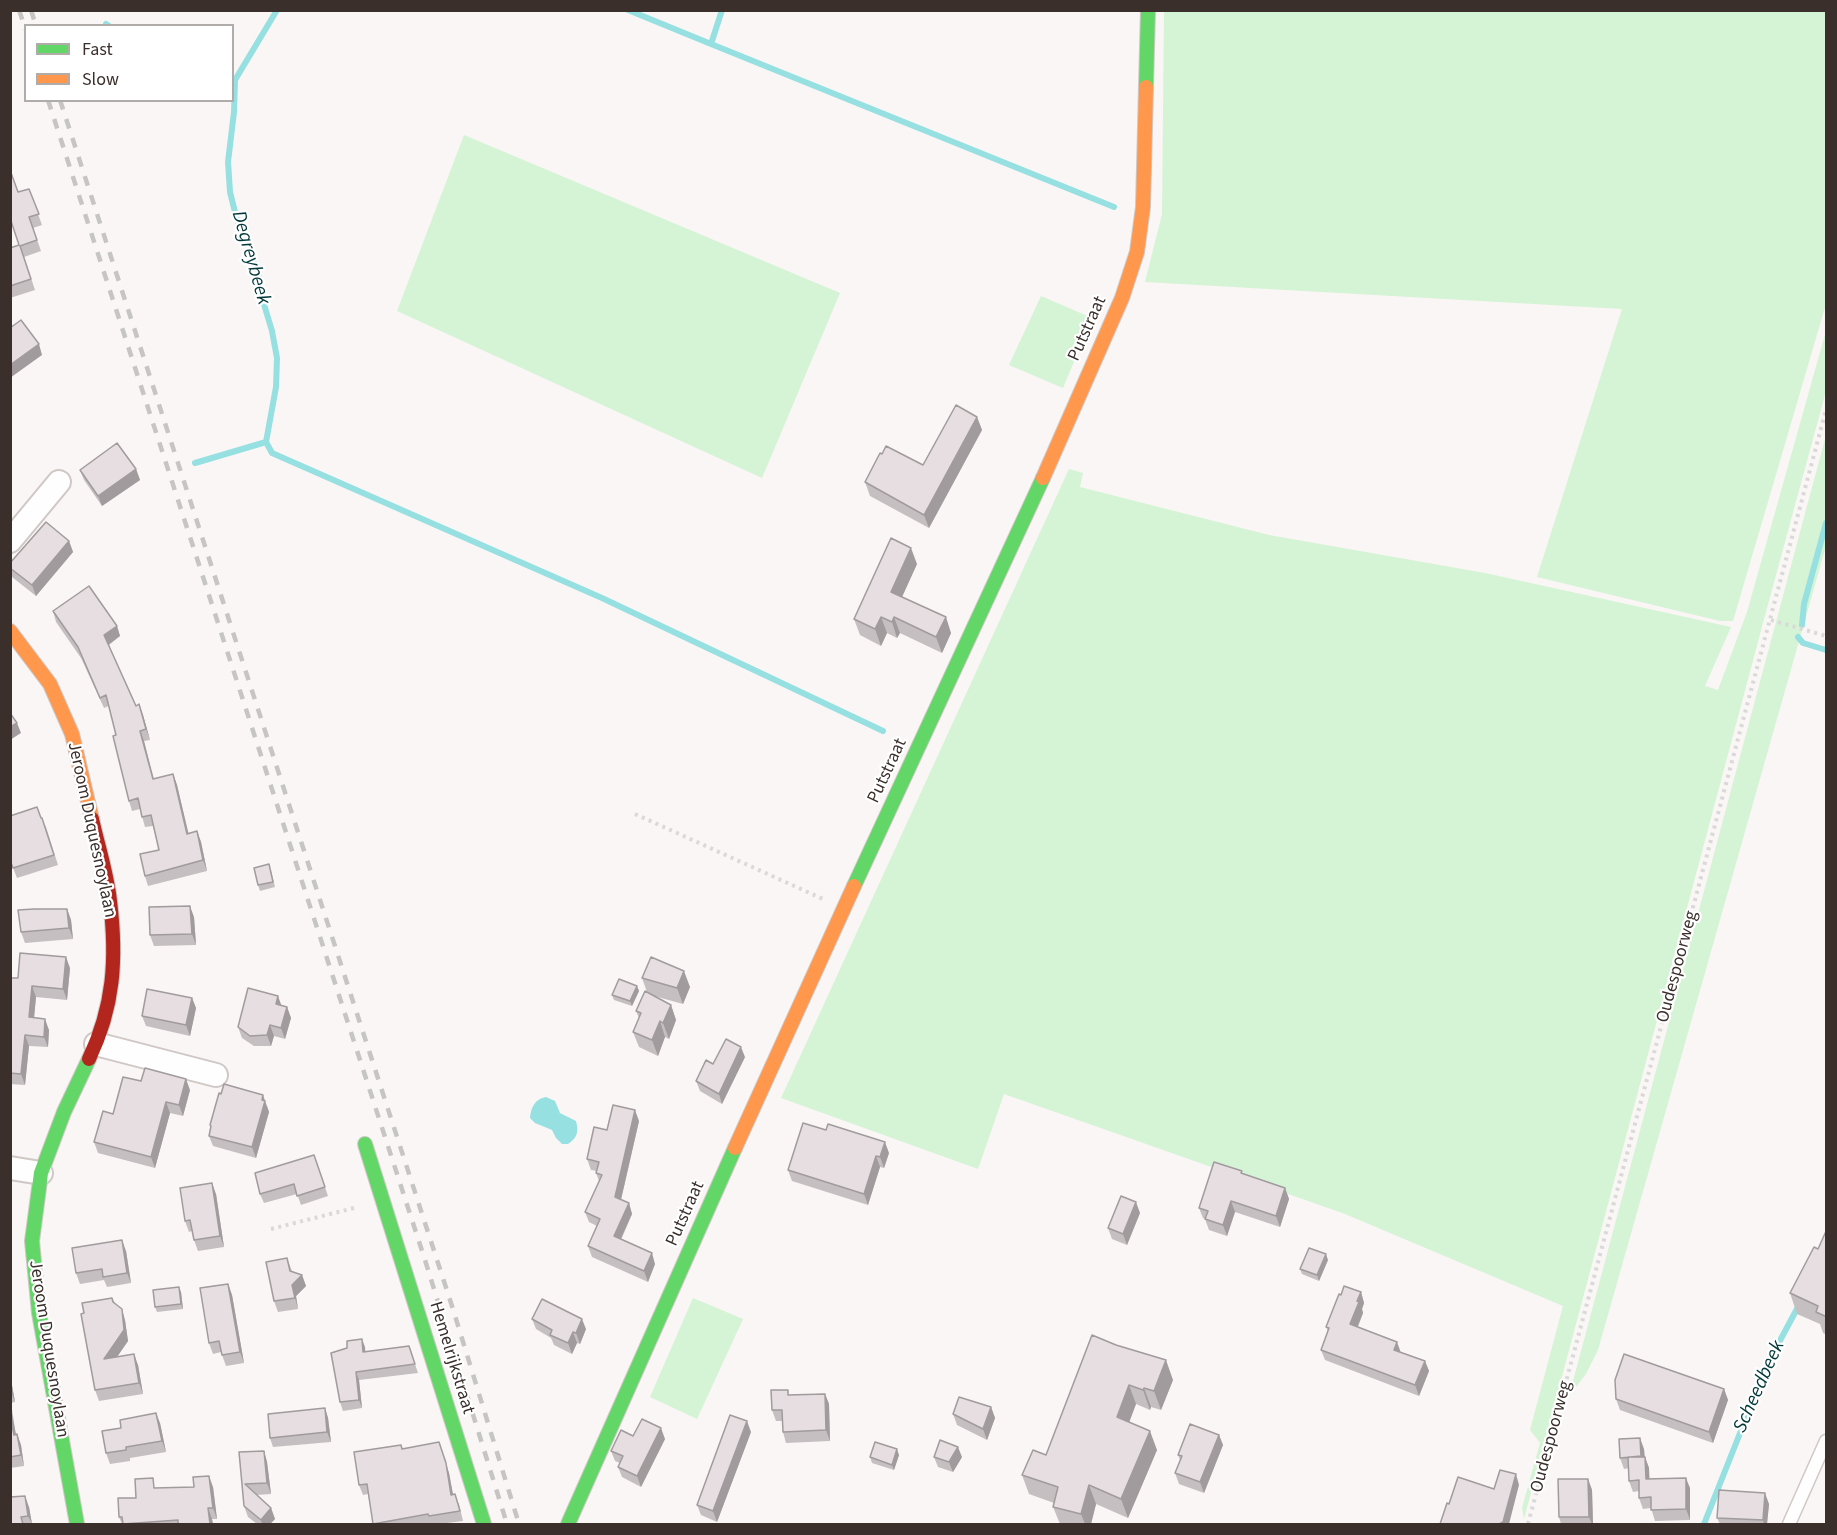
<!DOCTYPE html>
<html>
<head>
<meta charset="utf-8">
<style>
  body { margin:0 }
  #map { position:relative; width:1837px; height:1535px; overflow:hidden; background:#f9f6f5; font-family:"Source Sans 3",sans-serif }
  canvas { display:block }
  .frame { position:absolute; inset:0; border:12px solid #3a2f2b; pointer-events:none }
  .legend { position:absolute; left:24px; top:24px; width:210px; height:78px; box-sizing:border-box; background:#fff; border:2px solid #b0acaa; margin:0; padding:8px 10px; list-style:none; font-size:18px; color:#3a2f2b }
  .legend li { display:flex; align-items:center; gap:12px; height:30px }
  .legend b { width:30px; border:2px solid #b0acaa }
</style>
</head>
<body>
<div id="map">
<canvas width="1837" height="1535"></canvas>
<div class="frame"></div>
<ul class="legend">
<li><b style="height:8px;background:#63d668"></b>Fast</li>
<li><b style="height:8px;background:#ff974d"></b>Slow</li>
</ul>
</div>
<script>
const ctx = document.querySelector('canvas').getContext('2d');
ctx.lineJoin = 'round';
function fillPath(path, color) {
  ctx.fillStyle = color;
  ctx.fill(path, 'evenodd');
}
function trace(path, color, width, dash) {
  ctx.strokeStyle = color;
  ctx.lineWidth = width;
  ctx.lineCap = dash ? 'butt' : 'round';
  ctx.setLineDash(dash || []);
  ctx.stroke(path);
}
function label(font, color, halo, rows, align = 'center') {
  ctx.font = font + ' "Source Sans 3",sans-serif';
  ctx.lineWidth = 4.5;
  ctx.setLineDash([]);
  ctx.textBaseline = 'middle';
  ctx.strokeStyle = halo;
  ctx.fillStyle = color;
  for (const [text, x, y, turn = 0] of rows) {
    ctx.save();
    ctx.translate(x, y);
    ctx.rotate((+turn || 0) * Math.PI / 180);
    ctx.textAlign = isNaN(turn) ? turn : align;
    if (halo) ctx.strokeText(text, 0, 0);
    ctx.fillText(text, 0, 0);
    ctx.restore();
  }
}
fillPath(new Path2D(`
  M1164,11H1826V304L1733,621H1720L1537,577L1622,309L1145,282L1162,214Z
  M464,135L840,293L762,478L397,311Z
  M1041,296L1092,318L1063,388L1009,365Z
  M1826,331V391L1763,623L1524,1519L1522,1508L1540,1443L1530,1430L1563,1306L1345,1214L1004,1094L978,1169L781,1098L1069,469L1083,473L1080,487L1269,535L1485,573L1731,627L1705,686L1718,690L1747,612Z
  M1826,435V546L1598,1350L1586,1374L1569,1396Z
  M693,1298L743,1319L697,1419L650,1397Z`), '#d5f3d5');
fillPath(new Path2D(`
  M546,1097L555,1101L560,1113L576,1121C579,1132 577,1138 568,1144H562L556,1138L552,1130L535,1123L530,1118C531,1107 535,1099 546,1097Z`), '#96e0e1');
trace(new Path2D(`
  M628,10L711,44L722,10
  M106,24L109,26
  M711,44L1114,207
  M266,442L272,453L602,598L883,731
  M195,463L266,442L276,387L277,358L272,331L260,291V280L245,237L237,220L230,192L228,162L234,112L235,80L277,10
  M1802,625L1804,604L1826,523
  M1798,637L1803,643L1826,650
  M1704,1524L1767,1365L1799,1305`), '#96e0e1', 6);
const lane = new Path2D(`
  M1789,1524L1826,1441`);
const street = new Path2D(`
  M10,541L59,482
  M96,1044L216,1075
  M10,1168L41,1173`);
const fast = new Path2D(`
  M1146,87L1148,10
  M854,886L1043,478
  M365,1144L484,1524
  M77,1524L39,1313L32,1241L41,1173L64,1112L89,1059
  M568,1524L735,1148`);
const slow = new Path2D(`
  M1043,478L1122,298L1137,252L1143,207L1146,87
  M10,631L50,684L72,734L92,819
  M735,1148L854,886`);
const jam = new Path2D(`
  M89,1059C114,1006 117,959 110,901C107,873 98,846 92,819`);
trace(lane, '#cfc8c5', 15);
trace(street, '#cfc8c5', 26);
trace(fast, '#cfc8c5', 16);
trace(slow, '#cfc8c5', 16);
trace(jam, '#cfc8c5', 16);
trace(new Path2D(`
  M1771,620L1826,636
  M635,814L823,899
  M271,1229L358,1207
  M1528,1524L1826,410`), '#dad8d8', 4, [3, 4.5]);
trace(lane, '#fefefe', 12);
trace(street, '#fefefe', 22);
trace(fast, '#63d668', 14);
trace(slow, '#ff974d', 14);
trace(jam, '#b3261e', 14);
trace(new Path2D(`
  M19,10L26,30
  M31,10L36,26
  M48,100L425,1260L507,1524
  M60,100L452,1306L519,1524`), '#c6c5c4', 4.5, [10, 10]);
fillPath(new Path2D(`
  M10,169L18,192L29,189L42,225L33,228L41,251L24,257L35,290L10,298V248L19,245L12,223H10Z
  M977,417L982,430L929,528L870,496L865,482L882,454L923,465Z
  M136,469L140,480L102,506L84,480L80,470Z
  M69,541L73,552L36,596L12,577L10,572V563Z
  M917,564L902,597L951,633L942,653L900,633L897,638L887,633L881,646L860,635L854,619Z
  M53,611L117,626L120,636L109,645L136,706L139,704L143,715L150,740L144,741L154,779L173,774L177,785L188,833L197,831L201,842L207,871L148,886L145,876L159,850L153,826L145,827L140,809L132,811L129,801L116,735L109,706L104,708L81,658L56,622Z
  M41,818L46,827L58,865L17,878L10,860Z
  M271,870L275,887L260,891L258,885Z
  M67,909L71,920L73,939L25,943L21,932Z
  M194,917L196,945L154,946L150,935Z
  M70,968L67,1000L36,997L34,1018L49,1030L48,1047L29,1046L25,1085L10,1084V978H18Z
  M642,978L690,987L683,1004L654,996L671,1005L676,1020L669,1039L665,1037L658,1056L639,1047L633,1032L639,1018L636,1011L647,992Z
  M637,986L639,991L632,1006L614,1000L612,995Z
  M192,998L196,1008L190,1036L146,1026L142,1016Z
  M281,1005L287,1007L291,1018L285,1039L274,1036L271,1046H254L242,1038L238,1027Z
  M745,1057L722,1104L700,1091L696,1081L713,1064Z
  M141,1081L190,1090L183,1116L170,1113L155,1168L98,1153L94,1142L113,1114Z
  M267,1106L269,1112L256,1158L213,1146L209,1136L211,1128L210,1125Z
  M639,1121L621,1200L629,1203L632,1214L621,1240L655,1264L648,1282L592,1257L588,1246L597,1226L589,1222L585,1212L599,1181L596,1173L597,1171L591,1170L587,1159L607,1130Z
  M889,1153L884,1168L880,1167L868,1205L792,1181L788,1170Z
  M314,1155L328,1196L301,1205L297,1194L264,1203L260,1194Z
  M1243,1174L1285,1188L1289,1199L1280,1227L1235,1212L1227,1236L1209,1230L1205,1219L1203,1218L1199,1208Z
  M216,1194L224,1247L198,1251L194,1240L192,1231L189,1232L185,1221Z
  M1140,1213L1127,1245L1112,1239L1108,1228Z
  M1827,1229V1335L1823,1333L1820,1324L1797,1314L1790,1293L1818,1249Z
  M126,1251L131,1283L107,1287L104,1280L80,1284L76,1273Z
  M287,1258L292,1271L302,1275L306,1286L296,1296L298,1309L278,1312L274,1301Z
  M1328,1260L1319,1281L1302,1274L1300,1269Z
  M228,1284L232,1295L244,1363L226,1366L221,1352L213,1354L209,1343Z
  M181,1292L183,1309L157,1312L155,1307Z
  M1361,1292L1364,1303L1362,1309L1363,1313L1358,1327L1400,1352L1425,1361L1429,1371L1419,1396L1325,1360L1321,1350L1328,1331L1326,1327L1341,1295Z
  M112,1298L115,1303L125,1320L128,1341L117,1357L138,1365L143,1394L99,1401L95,1390L84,1313Z
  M532,1319L586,1329L580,1344L577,1343L572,1354L554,1345L551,1338L536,1329Z
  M1116,1345L1173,1380L1161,1410L1151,1407L1150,1410L1136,1404L1129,1422L1157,1450L1128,1518L1096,1504L1091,1524H1060L1053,1507L1054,1503L1029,1494L1022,1475L1046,1455Z
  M409,1346L418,1373L359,1380L362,1408L343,1411L340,1402L365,1347V1352Z
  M10,1374L15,1402L11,1403L16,1435L17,1434L21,1445L24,1466L10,1468Z
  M1724,1389L1728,1400L1713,1443L1620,1410L1616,1399Z
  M825,1394L829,1404L830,1441L786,1443L783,1432L782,1421H776L772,1410L789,1395Z
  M991,1407L995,1418L987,1440L957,1425L953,1414Z
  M325,1408L328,1418L331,1442L273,1447L270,1438Z
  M160,1423L166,1452L130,1458V1461L110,1464L106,1453Z
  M751,1432L717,1522L701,1515L697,1505Z
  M1219,1435L1223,1445L1204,1493L1179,1484L1175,1473L1180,1460L1178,1455Z
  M633,1436L665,1439L641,1487L622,1477L618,1467L620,1463L615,1461L611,1451Z
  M401,1445L403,1449L442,1452L449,1473L453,1495L459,1504L463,1521L439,1524H373L368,1494L363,1495L359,1485Z
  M1644,1449L1645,1457L1649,1468V1479L1690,1488V1520L1655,1521L1651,1508L1643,1509L1639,1498V1491L1633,1492L1629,1481V1468L1624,1469L1620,1458Z
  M264,1451L267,1462L271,1494L256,1495L271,1508L275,1519L270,1524H257L248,1517L244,1506L239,1452Z
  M899,1455L894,1470L872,1463L870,1457Z
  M934,1457H962L953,1472L938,1467Z
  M1588,1479L1592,1490L1593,1524H1561L1559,1517Z
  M213,1487L217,1519H212L213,1524H122L119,1517L136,1498L157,1488Z
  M1769,1504L1767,1524H1720L1717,1518Z
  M29,1507L32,1524H10Z`), '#c6bfc1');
fillPath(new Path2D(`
  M39,344L42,355L10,378V365Z
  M977,417L982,430L929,528L924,515Z
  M136,469L140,480L102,506L98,496Z
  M69,541L73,552L36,596L32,585Z
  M911,548L917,564L897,608L891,592Z
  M881,617L887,633L881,646L875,629Z
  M894,617L900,633L897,638L892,622Z
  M946,617L951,633L942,653L936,637Z
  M117,626L120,636L108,645L104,635Z
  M139,704L143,715L150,740L146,729Z
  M17,723L21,733L10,740V727Z
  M140,731L144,741L156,790L153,779Z
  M173,774L177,785L191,844L187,834Z
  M197,831L201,842L207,871L203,860Z
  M190,906L194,917L196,945L192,934Z
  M67,909L71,920L73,939L69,928Z
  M66,957L70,968L67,1000L63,989Z
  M684,971L690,987L683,1004L677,988Z
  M32,986L36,997L33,1028L29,1017Z
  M637,986L639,991L632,1006L630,1001Z
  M278,996L282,1007L276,1004Z
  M192,998L196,1008L190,1036L186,1025Z
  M671,1005L676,1020L669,1039L663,1023Z
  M287,1007L291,1018L285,1039L281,1028Z
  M45,1019L49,1030L48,1047L44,1037Z
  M660,1021L665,1037L658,1056L652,1040Z
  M270,1025L274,1036L271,1046L267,1035Z
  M25,1035L29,1046L25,1085L21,1074Z
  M741,1047L745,1057L722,1104L719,1094Z
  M186,1079L190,1090L183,1116L179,1105Z
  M263,1095L269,1112L256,1158L252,1147Z
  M166,1102L170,1113L155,1168L151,1157Z
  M635,1110L639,1121L619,1208L615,1197Z
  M885,1142L889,1153L884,1168L880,1157Z
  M876,1156L880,1167L868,1205L864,1194Z
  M212,1183L216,1194L224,1247L220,1236Z
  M1285,1188L1289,1199L1280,1227L1276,1216Z
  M1231,1201L1235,1212L1227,1236L1223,1225Z
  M1136,1202L1140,1213L1127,1245L1123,1234Z
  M629,1203L632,1214L617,1247L614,1236Z
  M122,1240L126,1251L131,1283L127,1273Z
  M652,1253L655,1264L648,1282L644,1271Z
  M1326,1254L1328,1260L1319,1281L1317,1275Z
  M302,1275L306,1286L296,1296L298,1309L295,1298L292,1285Z
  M228,1284L232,1295L244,1363L240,1352Z
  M179,1287L181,1292L183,1309L181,1304Z
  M1361,1292L1364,1303L1362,1309L1363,1313L1354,1335L1350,1324Z
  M122,1309L125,1320L128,1341L108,1370L104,1359Z
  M582,1319L586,1329L580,1344L576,1333Z
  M573,1332L577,1343L572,1354L568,1343Z
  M362,1339L365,1347L366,1361L363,1352Z
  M1397,1342L1401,1353L1394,1350Z
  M134,1354L138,1365L143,1394L139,1383Z
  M1166,1360L1173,1380L1161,1410L1154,1391Z
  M1425,1361L1429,1371L1419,1396L1415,1385Z
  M356,1372L359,1380L362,1408L359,1400Z
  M10,1374L15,1402L11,1392Z
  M1129,1385L1136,1404L1124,1436L1117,1417Z
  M1144,1388L1151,1407L1150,1410L1143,1390Z
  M1724,1389L1728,1400L1713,1443L1709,1432Z
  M825,1394L829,1404L830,1441L826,1430Z
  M10,1403L18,1446L14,1435L10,1416Z
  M991,1407L995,1418L987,1440L983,1429Z
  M325,1408L328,1418L331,1442L327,1432Z
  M156,1413L160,1423L166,1452L162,1441Z
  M747,1421L751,1432L717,1522L713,1511Z
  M661,1428L665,1439L641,1487L637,1476Z
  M1150,1431L1157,1450L1128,1518L1121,1499Z
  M17,1434L21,1445L24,1466L21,1455Z
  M1219,1435L1223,1445L1204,1493L1200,1482Z
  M1640,1438L1644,1449L1645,1467L1641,1456Z
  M439,1442L449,1473L455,1505L451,1495Z
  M958,1447L962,1457L953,1472L949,1462Z
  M897,1449L899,1455L894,1470L892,1465Z
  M264,1451L267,1462L271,1494L267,1483Z
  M1645,1457L1649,1468L1650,1490L1646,1479Z
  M1516,1474L1519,1485L1509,1524H1499Z
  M209,1476L213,1487L217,1519L213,1508Z
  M1686,1478L1690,1488V1520L1686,1509Z
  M1588,1479L1592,1490L1593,1524H1592L1589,1517Z
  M1089,1485L1096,1504L1091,1524H1085L1081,1514Z
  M1765,1493L1769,1504L1767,1524H1764L1763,1520Z
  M25,1496L29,1507L32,1524L28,1516Z
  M208,1508L212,1519L213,1524H210Z
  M271,1508L275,1519L270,1524H262L261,1520Z`), '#a19b9d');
const building = new Path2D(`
  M10,170L18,192L29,189L39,214L29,217L37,240L20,246L31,279L10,286V248L19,245L10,218Z
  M21,320L39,344L10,365V328Z
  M956,405L977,417L924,515L865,482L880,453L882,454L886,446L923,465Z
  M117,443L136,469L98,496L80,470Z
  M46,522L69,541L32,585L10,568V563Z
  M891,538L911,548L891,592L946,617L936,637L894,617L892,622L881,617L875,629L854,619Z
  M89,586L117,626L104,635L136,706L139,704L146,729L140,731L153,779L173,774L187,834L197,831L203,860L145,876L140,854L159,850L151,815L142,817L138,798L129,801L113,736L116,735L106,695L100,698L78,647L53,611Z
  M10,713L17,723L10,727Z
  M37,807L41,818H42L54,855L13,868L10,860V816Z
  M269,864L273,882L258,885L254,868Z
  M190,906L192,934L150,935L149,907Z
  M34,909H67L69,928L21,932L18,910Z
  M20,953L66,957L63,989L32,986L29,1017L45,1019L44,1037L25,1035L21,1074L10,1073V978H18Z
  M651,957L684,971L677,988L642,978Z
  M619,979L637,986L630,1001L612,995Z
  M248,988L278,996L276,1004L287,1007L281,1028L270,1025L267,1035L250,1036L238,1027Z
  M147,989L192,998L186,1025L142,1016Z
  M645,991L671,1005L663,1023L660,1021L652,1040L633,1032L641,1013L636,1011Z
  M726,1039L741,1047L719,1094L696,1081L706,1060L713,1064Z
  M145,1068L186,1079L179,1105L166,1102L151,1157L94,1142L103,1111L113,1114L123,1077L141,1081Z
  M224,1084L263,1095L262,1100L265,1101L252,1147L209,1136L211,1126L210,1125L219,1093L221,1094Z
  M613,1105L635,1110L615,1197L629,1203L614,1236L652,1253L644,1271L588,1246L600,1219L585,1212L602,1175L596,1173L599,1162L587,1159L594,1127L607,1130Z
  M803,1123L826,1130L828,1124L885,1142L880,1157L876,1156L864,1194L788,1170Z
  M314,1155L325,1187L297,1196L294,1184L260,1194L255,1173Z
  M1214,1162L1242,1171L1241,1173L1285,1188L1276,1216L1231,1201L1223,1225L1205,1219L1208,1211L1199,1208Z
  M212,1183L220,1236L194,1240L190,1220L185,1221L180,1188Z
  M1121,1196L1136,1202L1123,1234L1108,1228Z
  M1827,1229V1317L1816,1312L1818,1306L1790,1293L1814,1247L1818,1249Z
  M122,1240L127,1273L103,1277L102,1269L76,1273L72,1248Z
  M1309,1248L1326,1254L1317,1275L1300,1269Z
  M287,1258L290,1271L302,1275L292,1285L295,1298L274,1301L266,1262Z
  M228,1284L240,1352L222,1355L219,1341L209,1343L200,1288Z
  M1344,1286L1361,1292L1357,1301L1359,1302L1350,1324L1397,1342L1394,1350L1425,1361L1415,1385L1321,1350L1329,1328L1326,1327L1339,1294L1341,1295Z
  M179,1287L181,1304L155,1307L153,1290Z
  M112,1298L113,1302L122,1309L124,1330L104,1359L134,1354L139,1383L95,1390L81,1314L84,1313L82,1303Z
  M542,1299L582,1319L576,1333L573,1332L568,1343L550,1335L552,1330L532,1319Z
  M1092,1335L1116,1345L1166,1360L1154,1391L1144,1388L1143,1390L1129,1385L1117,1417L1150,1431L1121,1499L1089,1485L1081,1514L1053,1507L1058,1487L1022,1475L1033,1450L1046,1455Z
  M362,1339L363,1352L409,1346L415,1364L356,1372L359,1400L340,1402L331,1353L347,1348V1341Z
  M1624,1354L1724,1389L1709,1432L1616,1399L1615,1380Z
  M771,1390H788V1395L825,1394L826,1430L783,1432L782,1410H772Z
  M959,1397L991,1407L983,1429L953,1414Z
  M325,1408L327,1432L270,1438L268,1414Z
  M156,1413L162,1441L126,1447V1450L106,1453L102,1431L121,1428L120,1420Z
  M730,1415L747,1421L713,1511L697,1505Z
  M10,1416L14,1435L17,1434L21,1455L10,1457Z
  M642,1419L661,1428L637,1476L618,1467L623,1456L611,1451L621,1430L633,1436Z
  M1190,1424L1219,1435L1200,1482L1175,1473L1182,1456L1178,1455Z
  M1640,1438L1641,1456L1620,1458L1619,1439Z
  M940,1440L958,1447L949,1462L934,1457Z
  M439,1442L446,1463L451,1495L455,1494L460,1511L429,1516L428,1514L373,1524L367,1484L359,1485L354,1452L401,1445L402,1449Z
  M875,1442L897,1449L892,1465L870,1457Z
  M264,1451L267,1483L245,1484L271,1508L261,1520L244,1506L239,1452Z
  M1628,1457H1645L1646,1479L1686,1478V1509L1651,1510V1497L1639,1498V1480L1629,1481Z
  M1500,1470L1516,1474L1503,1522L1499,1524H1440L1447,1503L1449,1504L1458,1477L1494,1489Z
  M209,1476L213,1508H208L210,1524H178V1520L123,1524L122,1517H119L118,1498H136L135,1479L153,1478L154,1488L194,1487L193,1477Z
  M1558,1479H1588L1589,1517H1559Z
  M1719,1490L1765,1493L1763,1520L1717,1518Z
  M25,1496L28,1516L21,1517L23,1524H10V1497Z`);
fillPath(building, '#e6dee0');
trace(building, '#a19b9d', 1.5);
label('18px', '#3a2f2b', '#fff', [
  ["Putstraat",1088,329,-66],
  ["Putstraat",888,771,-65],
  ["Jeroom Duquesnoylaan",91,830,78],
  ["Oudespoorweg",1678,967,-75],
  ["Putstraat",686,1214,-66],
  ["Jeroom Duquesnoylaan",48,1349,81],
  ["Hemelrijkstraat",451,1358,73],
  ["Oudespoorweg",1552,1437,-75]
]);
label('italic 20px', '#003738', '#fff', [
  ["Degreybeek",250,258,74],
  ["Scheedbeek",1760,1387,-66]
]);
</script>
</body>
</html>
